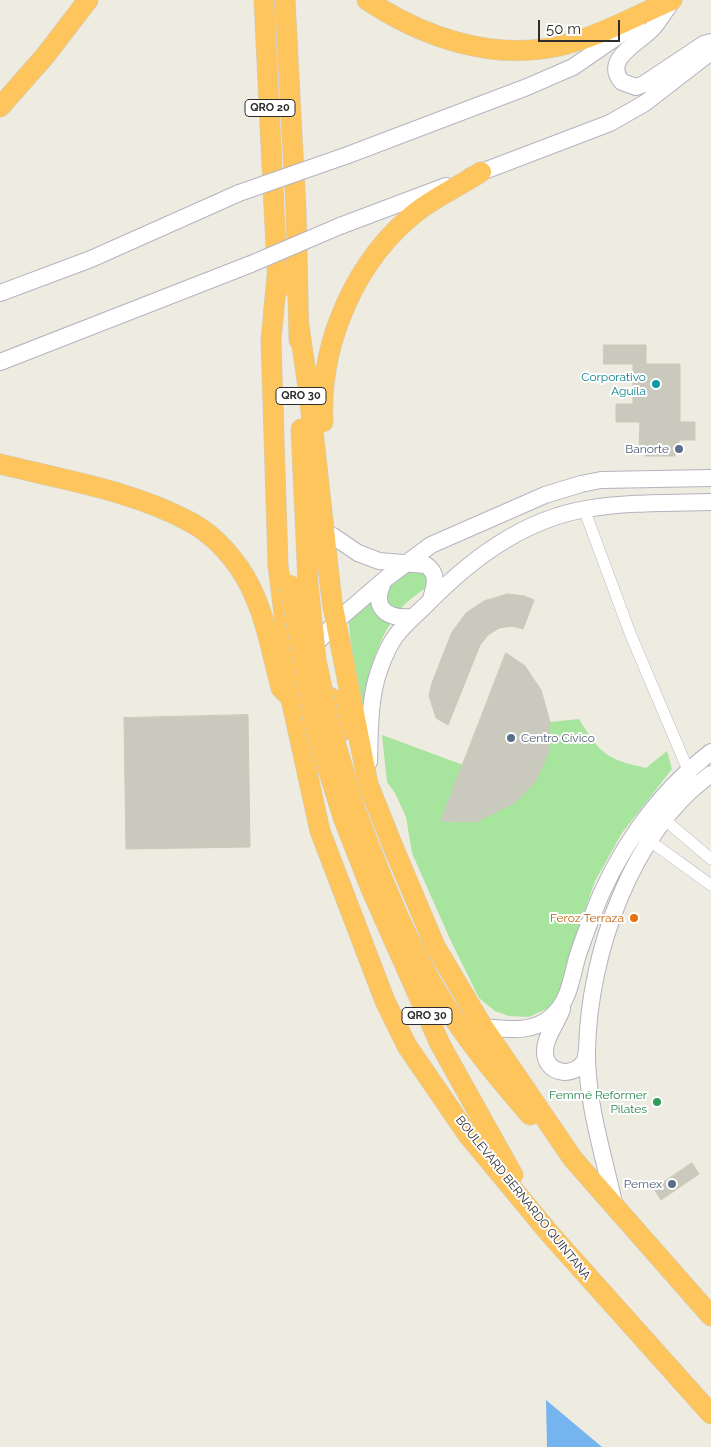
<!DOCTYPE html>
<html>
<head>
<meta charset="utf-8">
<style>
  body { margin:0 }
  #map { position:relative; width:711px; height:1447px; overflow:hidden; background:#eeebe0; font-family:Raleway,sans-serif }
  canvas { display:block }
  .scale { position:absolute; left:538px; top:20px; width:82px; height:22px; box-sizing:border-box; border:2px solid #2d2d2d; border-top:0; padding-left:6px; font-size:15px; line-height:18px; white-space:nowrap; color:#2d2d2d; -webkit-text-stroke:4px #fff; paint-order:stroke }
</style>
</head>
<body>
<div id="map">
<canvas width="711" height="1447"></canvas>
<div class="scale">50 m</div>
</div>
<script>
const ctx = document.querySelector('canvas').getContext('2d');
ctx.lineJoin = 'round';
function fillPath(path, color) {
  ctx.fillStyle = color;
  ctx.fill(path, 'evenodd');
}
function trace(path, color, width, dash) {
  ctx.strokeStyle = color;
  ctx.lineWidth = width;
  ctx.lineCap = dash ? 'butt' : 'round';
  ctx.setLineDash(dash || []);
  ctx.stroke(path);
}
function label(font, color, halo, rows, align = 'center') {
  ctx.font = font + ' Raleway,sans-serif';
  ctx.lineWidth = 4;
  ctx.setLineDash([]);
  ctx.textBaseline = 'middle';
  ctx.strokeStyle = halo;
  ctx.fillStyle = color;
  for (const [text, x, y, turn = 0] of rows) {
    ctx.save();
    ctx.translate(x, y);
    ctx.rotate((+turn || 0) * Math.PI / 180);
    ctx.textAlign = isNaN(turn) ? turn : align;
    if (halo) ctx.strokeText(text, 0, 0);
    ctx.fillText(text, 0, 0);
    ctx.restore();
  }
}
fillPath(new Path2D(`
  M409,564L429,571L428,586C418,594 405,602 398,612C373,646 366,684 361,726L348,618Z
  M579,719C600,754 606,759 646,768L667,751L672,769L622,833L595,881L578,930L562,991L548,1008L529,1017L509,1016L495,1011L479,998L450,939L412,853L406,817L395,793L387,782L382,735L463,765L441,821L476,822L516,802L535,782L548,754L550,722Z`), '#a7e49e');
fillPath(new Path2D(`
  M546,1400L602,1447H547Z`), '#75b4ef');
const building = new Path2D(`
  M604,345H646V364H680V422H695V440H679V449H675V456H645V449H639L640,422H616V404H633V364H604Z
  M508,594L524,596L534,600L523,629L512,626L499,628L488,635L480,645L448,725L436,718L429,696L432,683L452,632L466,613L484,601Z
  M506,653L525,666L541,690L550,722L548,754L535,782L516,802L476,822L441,821Z
  M248,715L250,847L126,849L124,718Z
  M692,1163L699,1174L661,1200L654,1189Z`);
fillPath(building, '#cac9be');
trace(building, '#cac8b9', 1);
const street = new Path2D(`
  M584,509L630,633L691,777
  M665,820L711,859
  M650,841L711,885`);
const secondary = new Path2D(`
  M673,0C666,9 660,20 652,29C640,42 602,59 622,82L636,87L644,84L704,44L711,42
  M348,155L527,87L573,67L637,23
  M471,176L610,123L645,103L711,52
  M340,226L446,186
  M0,293L91,259L239,193
  M0,362L251,264
  M333,536L358,553L379,561L426,565C439,574 435,586 431,599
  M384,580C371,607 385,619 411,617
  M310,650L340,618L384,580L431,545L545,495L581,484L601,480L711,478
  M369,762C370,731 369,697 380,668C392,634 402,628 426,605C470,560 522,520 586,509C627,502 670,503 711,502
  M562,1009C558,1022 544,1038 545,1052C545,1073 572,1079 584,1062C586,1059 586,1054 587,1051
  M483,1027C506,1029 533,1034 552,1016C569,1001 571,980 577,958C581,945 586,932 591,919C615,854 656,794 711,752
  M615,1207C604,1156 586,1102 587,1050C589,954 631,832 711,774`);
const highway = new Path2D(`
  M264,0L278,290
  M285,0L296,210L299,340
  M367,0C422,37 492,61 559,46C598,37 635,16 672,0
  M0,107L45,56L88,0
  M277,276L271,340L278,565L291,671V699L320,831L385,1001L407,1046L468,1135L550,1234L711,1414
  M299,326L309,394L332,602L368,784L394,849L435,946L483,1027L573,1159L711,1316
  M323,422C319,343 356,258 419,210C438,196 461,185 481,172
  M301,429L308,583
  M0,464C63,480 135,491 192,523C216,536 238,562 250,586C266,618 272,654 281,688L290,697
  M312,704L319,696C340,694 341,713 345,730
  M355,809C380,873 405,941 442,1000C467,1041 499,1079 530,1115
  M344,820L371,889L440,1044L513,1175`);
trace(street, '#b4b3c0', 12);
trace(secondary, '#b4b3c0', 18);
trace(highway, '#cdcdcd', 21);
trace(street, '#fff', 11);
trace(secondary, '#fff', 16);
trace(highway, '#fdc55c', 20);
const secondaryBridge = new Path2D(`
  M239,193L348,155
  M251,264L340,226`);
const highwayBridge = new Path2D(`
  M308,583L316,660L330,725L355,809
  M290,585L314,725L344,820`);
trace(secondaryBridge, '#b4b3c0', 18, []);
trace(highwayBridge, '#cdcdcd', 21, []);
trace(secondaryBridge, '#fff', 16);
trace(highwayBridge, '#fdc55c', 20);
for (const [x, y, r, color] of [
  [656,384,5,"#0f9aa8"],
  [679,449,5,"#5c6f8a"],
  [511,738,5,"#5c6f8a"],
  [634,918,5,"#e8710a"],
  [657,1102,5,"#2e9e5b"],
  [672,1184,5,"#5c6f8a"]
]) {
  const dot = new Path2D();
  dot.arc(x, y, r, 0, 2 * Math.PI);
  ctx.fillStyle = color;
  ctx.fill(dot);
  trace(dot, '#fff', 2);
}
for (const [x, y, w] of [
  [270,108,50],
  [301,396,50],
  [427,1016,50]
]) {
  const box = new Path2D();
  box.roundRect(x - w / 2, y - 8.5, w, 17, 4);
  ctx.fillStyle = '#fff';
  ctx.fill(box);
  trace(box, '#2d2d2d', 1);
}
label('bold 11px', '#2d2d2d', null, [
  ["QRO 20",270,108],
  ["QRO 30",301,396],
  ["QRO 30",427,1016]
]);
label('12px', '#0d838f', '#fff', [
  ["Corporativo",646,377],
  ["Aguila",646,391]
], 'right');
label('12px', '#4e5e75', '#fff', [
  ["Banorte",669,449],
  ["Centro Cívico",521,738,"left"],
  ["Pemex",662,1184]
], 'right');
label('12px', '#c56008', '#fff', [
  ["Feroz Terraza",624,918]
], 'right');
label('12px', '#27864d', '#fff', [
  ["Femmé Reformer",647,1095],
  ["Pilates",647,1109]
], 'right');
label('12px', '#2d2d2d', '#fff', [
  ["BOULEVARD BERNARDO QUINTANA",523,1198,51]
]);
</script>
</body>
</html>
